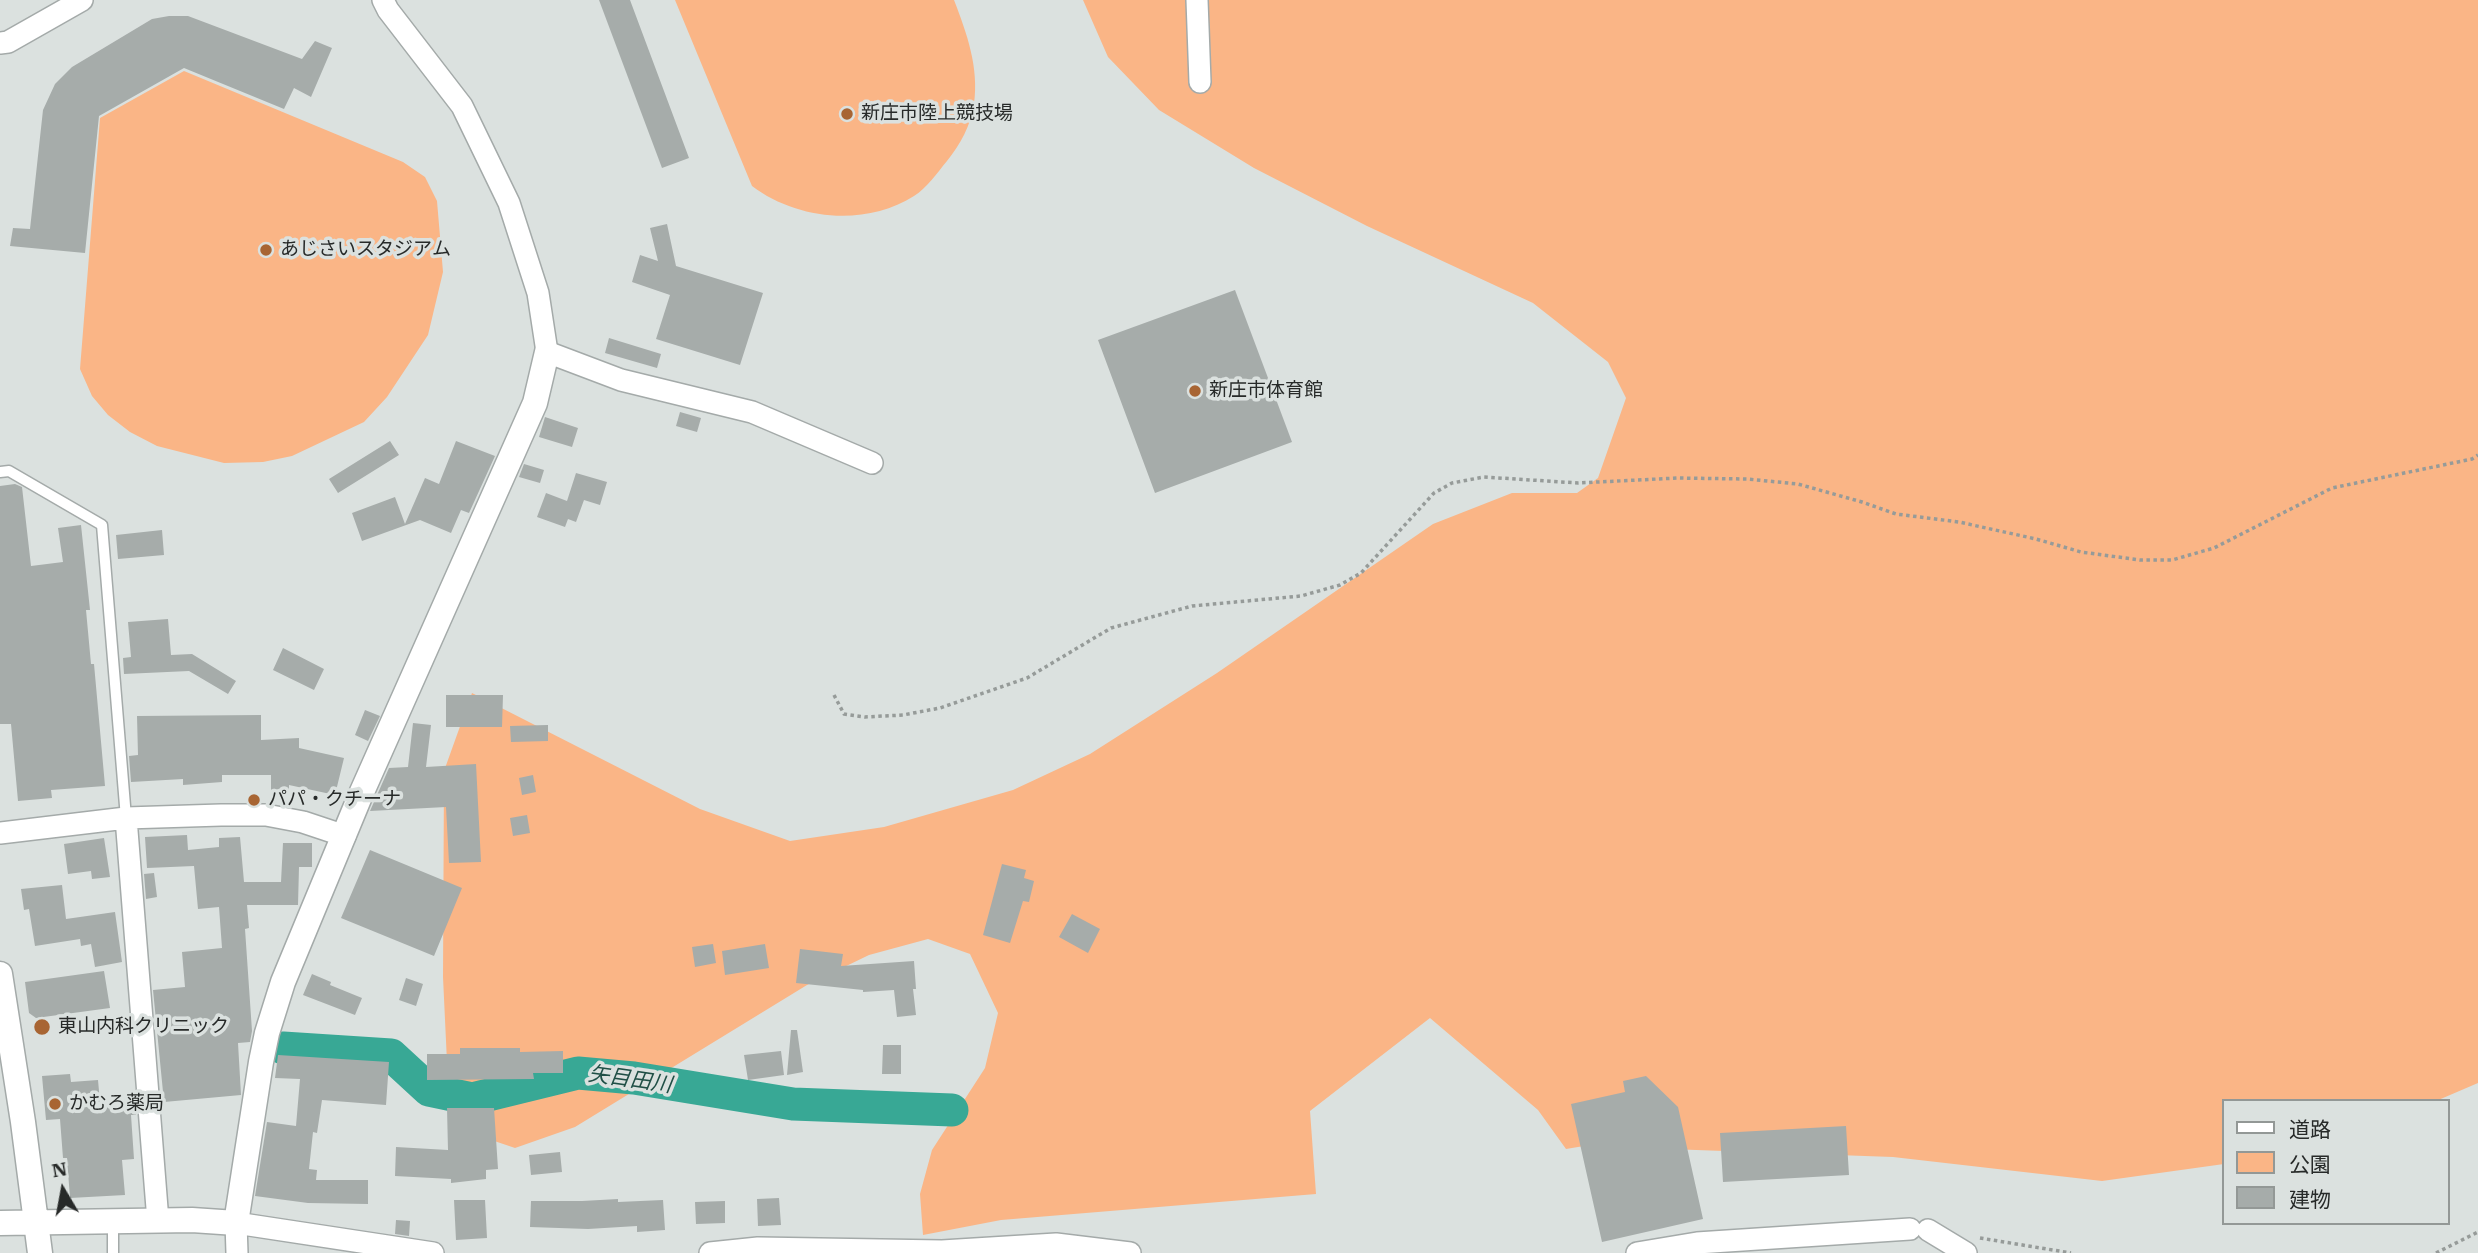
<!DOCTYPE html>
<html>
<head>
<meta charset="utf-8">
<style>
  body { margin:0 }
  #map { position:relative; width:2478px; height:1253px; overflow:hidden; background:#dbe1df; font-family:"IBM Plex Serif","Noto Sans JP",serif }
  canvas { display:block }
  .legend { position:absolute; left:2222px; top:1099px; width:228px; height:126px; box-sizing:border-box; background:#dbe1df; border:2px solid #939896; margin:0; padding:9px 12px; list-style:none; font-size:21px; color:#272a29 }
  .legend li { display:flex; align-items:center; gap:14px; height:35px }
  .legend b { width:35px; border:2px solid #939896 }
  .north { position:absolute; left:28px; top:1155px; width:70px; height:70px; -webkit-text-stroke:5px #dbe1df; paint-order:stroke; rotate:350deg; font-size:19px; font-weight:700; line-height:28px; text-align:center; color:#272a29 }
  .north::after { content:''; display:block; margin:auto; width:24px; height:32px; background:#272a29; clip-path:polygon(50% 0,100% 100%,50% 72%,0 100%) }
</style>
</head>
<body>
<div id="map">
<canvas width="2478" height="1253"></canvas>
<ul class="legend">
<li><b style="height:9px;background:#fff"></b>道路</li>
<li><b style="height:19px;background:#fab586"></b>公園</li>
<li><b style="height:19px;background:#a6acaa"></b>建物</li>
</ul>
<div class="north">N</div>
</div>
<script>
const ctx = document.querySelector('canvas').getContext('2d');
ctx.lineJoin = 'round';
function fillPath(path, color) {
  ctx.fillStyle = color;
  ctx.fill(path, 'evenodd');
}
function trace(path, color, width, dash) {
  ctx.strokeStyle = color;
  ctx.lineWidth = width;
  ctx.lineCap = dash ? 'butt' : 'round';
  ctx.setLineDash(dash || []);
  ctx.stroke(path);
}
function label(font, color, halo, rows, align = 'center') {
  ctx.font = font + ' "IBM Plex Serif","Noto Sans JP",serif';
  ctx.lineWidth = 7;
  ctx.setLineDash([]);
  ctx.textBaseline = 'middle';
  ctx.strokeStyle = halo;
  ctx.fillStyle = color;
  for (const [text, x, y, turn = 0] of rows) {
    ctx.save();
    ctx.translate(x, y);
    ctx.rotate((+turn || 0) * Math.PI / 180);
    ctx.textAlign = isNaN(turn) ? turn : align;
    if (halo) ctx.strokeText(text, 0, 0);
    ctx.fillText(text, 0, 0);
    ctx.restore();
  }
}
fillPath(new Path2D(`
  M675,0H954C967,34 979,67 974,104C971,125 960,145 947,161C937,173 927,188 914,196C865,227 797,220 752,186Z
  M1083,0H2478V1083L2436,1101H2224V1164L2102,1181L1893,1157L1584,1146L1566,1149L1538,1110L1430,1018L1310,1111L1316,1194L1001,1220L923,1235L920,1194L932,1150L985,1068L998,1013L970,954L928,939L869,955L807,985L575,1127L515,1148L450,1126L443,977L444,771L472,693L700,809L790,841L884,827L1013,790L1090,754L1217,673L1433,524L1512,493H1577L1598,478L1626,398L1608,362L1533,303L1367,226L1254,168L1159,110L1108,57Z
  M184,71L403,162L425,177L437,201L443,272L428,335L387,397L364,422L292,456L263,462L224,463L157,446L130,432L108,415L92,396L80,369L100,118Z`), '#fab586');
trace(new Path2D(`
  M283,1048L391,1055L429,1090L472,1099L578,1073L634,1078L793,1104L952,1110`), '#38a895', 33);
fillPath(new Path2D(`
  M599,0H630L689,158L662,168Z
  M169,16H188L302,59L315,41L332,48L311,97L294,88L284,109L184,68L99,116L85,253L10,246L13,228L30,229L43,110L55,84L72,67L152,19Z
  M667,224L676,266L763,293L740,365L656,339L670,295L632,282L640,255L658,261L650,228Z
  M1235,290L1292,442L1155,493L1098,340Z
  M609,338L661,354L657,368L605,353Z
  M680,412L701,418L697,432L676,426Z
  M545,417L578,428L572,447L539,437Z
  M390,441L399,455L338,493L329,479Z
  M456,441L495,456L469,513L461,510L451,533L420,520L362,541L352,513L395,497L405,524L425,478L439,484Z
  M524,464L544,470L540,483L519,477Z
  M576,473L607,482L600,505L584,500L576,522L568,519L565,527L537,517L546,493L567,501Z
  M15,484L22,487L31,566L63,562L58,528L81,525L90,610H86L91,664H94L105,786L51,790L52,798L18,801L11,724H0V486Z
  M162,530L164,555L118,559L116,535Z
  M168,619L171,655L192,654L236,681L228,694L189,671L124,674L123,658L131,657L128,622Z
  M283,648L324,669L314,690L273,670Z
  M446,695H503L502,727H446Z
  M365,710L380,716L368,741L355,735Z
  M261,715V740L299,738V748L344,758L335,795L289,785V791H271V775H222V782L183,785V779L131,782L129,756L138,755L137,716Z
  M413,723L431,725L426,767L476,764L481,862L449,863L446,807L370,811L389,768L408,767Z
  M548,725V741L511,742L510,726Z
  M533,775L536,792L522,795L519,778Z
  M527,815L530,833L513,836L510,818Z
  M187,835L188,850L219,847V838L240,837L244,882H281L283,843H312V867H299L298,905H247L249,928L245,929L252,1031L250,1042L238,1043L241,1095L164,1102L153,990L185,987L182,952L222,948L219,907L198,909L194,866L147,868L145,837Z
  M104,838L110,877L92,879L91,871L68,874L64,844Z
  M370,850L462,888L434,956L341,918Z
  M1002,864L1026,870L1024,878L1034,881L1029,902L1023,901L1010,943L983,935Z
  M154,873L157,897L146,899L144,874Z
  M62,885L66,919L115,912L122,962L95,967L91,944L81,946L80,939L35,946L29,909L24,910L21,889Z
  M1072,914L1100,929L1088,953L1059,937Z
  M713,944L716,963L695,967L692,947Z
  M765,944L769,968L725,975L722,951Z
  M800,949L843,954L841,966L914,961L916,989H913L916,1015L897,1017L894,990L863,992V990L796,983Z
  M104,971L110,1008L36,1018L29,1013L25,982Z
  M312,974L331,982L330,985L362,998L355,1015L303,995Z
  M406,978L423,984L416,1006L399,1000Z
  M791,1030H797L803,1072L787,1075Z
  M883,1045H901V1074H882Z
  M460,1048H520V1052L563,1051V1073H533L534,1079L427,1080V1054H460Z
  M781,1051L784,1075L748,1080L744,1055Z
  M278,1055L389,1062L386,1105L322,1100L317,1133L313,1132L309,1169L317,1170L316,1180H368V1204L308,1203L255,1196L267,1122L296,1126L300,1079L275,1078Z
  M70,1074L71,1082L98,1080L100,1102L135,1099L136,1115H131L134,1159L122,1160L125,1195L70,1198L67,1158H63L60,1119L46,1120L42,1076Z
  M1646,1076L1678,1107L1703,1219L1602,1242L1571,1104L1625,1092L1623,1081Z
  M447,1108H494L498,1169L486,1170V1179L451,1183V1179L395,1176L396,1147L448,1150Z
  M1846,1126L1849,1175L1723,1182L1720,1133Z
  M560,1152L562,1172L531,1175L529,1155Z
  M779,1198L781,1225L758,1226L757,1199Z
  M618,1199V1202L663,1200L665,1230L637,1232V1226L588,1229L530,1227L531,1201H582Z
  M454,1200H485L487,1238L456,1240Z
  M725,1201V1223L696,1224L695,1202Z
  M396,1220L410,1221L409,1236L395,1234Z`), '#a6acaa');
const service = new Path2D(`
  M0,472L9,471L102,525L126,818
  M113,1222V1253`);
const minor = new Path2D(`
  M383,0L388,10L462,106L509,203L538,293L547,352L621,380L752,412L872,463
  M1197,0L1200,82
  M0,43L8,42L82,0
  M126,818L158,1221
  M0,833L126,818L221,815H266L303,822L345,836
  M1928,1230L1966,1253
  M237,1253L236,1223L433,1253
  M710,1253L758,1248L942,1251L1056,1244L1130,1253
  M1637,1253L1697,1243L1910,1229`);
const tertiary = new Path2D(`
  M0,974L23,1122L40,1253
  M0,1223L192,1220L236,1223L261,1062L267,1033L283,982L361,794L535,403L547,352`);
trace(service, '#a4aaa9', 13);
trace(minor, '#a4aaa9', 24);
trace(tertiary, '#a4aaa9', 27);
trace(new Path2D(`
  M834,695L844,714L865,717L903,715L940,708L1027,678L1111,628L1192,606L1301,596L1340,585L1361,573L1434,493L1452,483L1484,477L1578,483L1678,478L1747,479L1798,484L1862,502L1896,514L1959,522L2036,539L2081,552L2140,560H2172L2214,548L2332,488L2472,459L2478,455
  M1980,1238L2071,1253
  M2436,1253L2478,1232`), '#969b99', 3.5, [3.5, 3.5]);
trace(service, '#fff', 10);
trace(minor, '#fff', 21);
trace(tertiary, '#fff', 24);
for (const [x, y, r, color] of [
  [847,114,7,"#a86533"],
  [266,250,7,"#a86533"],
  [1195,391,7,"#a86533"],
  [254,800,7,"#a86533"],
  [42,1027,9,"#a86533"],
  [55,1104,7,"#a86533"]
]) {
  const dot = new Path2D();
  dot.arc(x, y, r, 0, 2 * Math.PI);
  ctx.fillStyle = color;
  ctx.fill(dot);
  trace(dot, '#dbe1df', 2.5);
}
label('19px', '#272a29', '#dbe1df', [
  ["新庄市陸上競技場",861,114],
  ["あじさいスタジアム",280,250],
  ["新庄市体育館",1209,391],
  ["パパ・クチーナ",268,800],
  ["東山内科クリニック",58,1027],
  ["かむろ薬局",69,1104]
], 'left');
label('italic 21px', '#204f46', '#dbe1df', [
  ["矢目田川",630,1080,8]
]);
</script>
</body>
</html>
